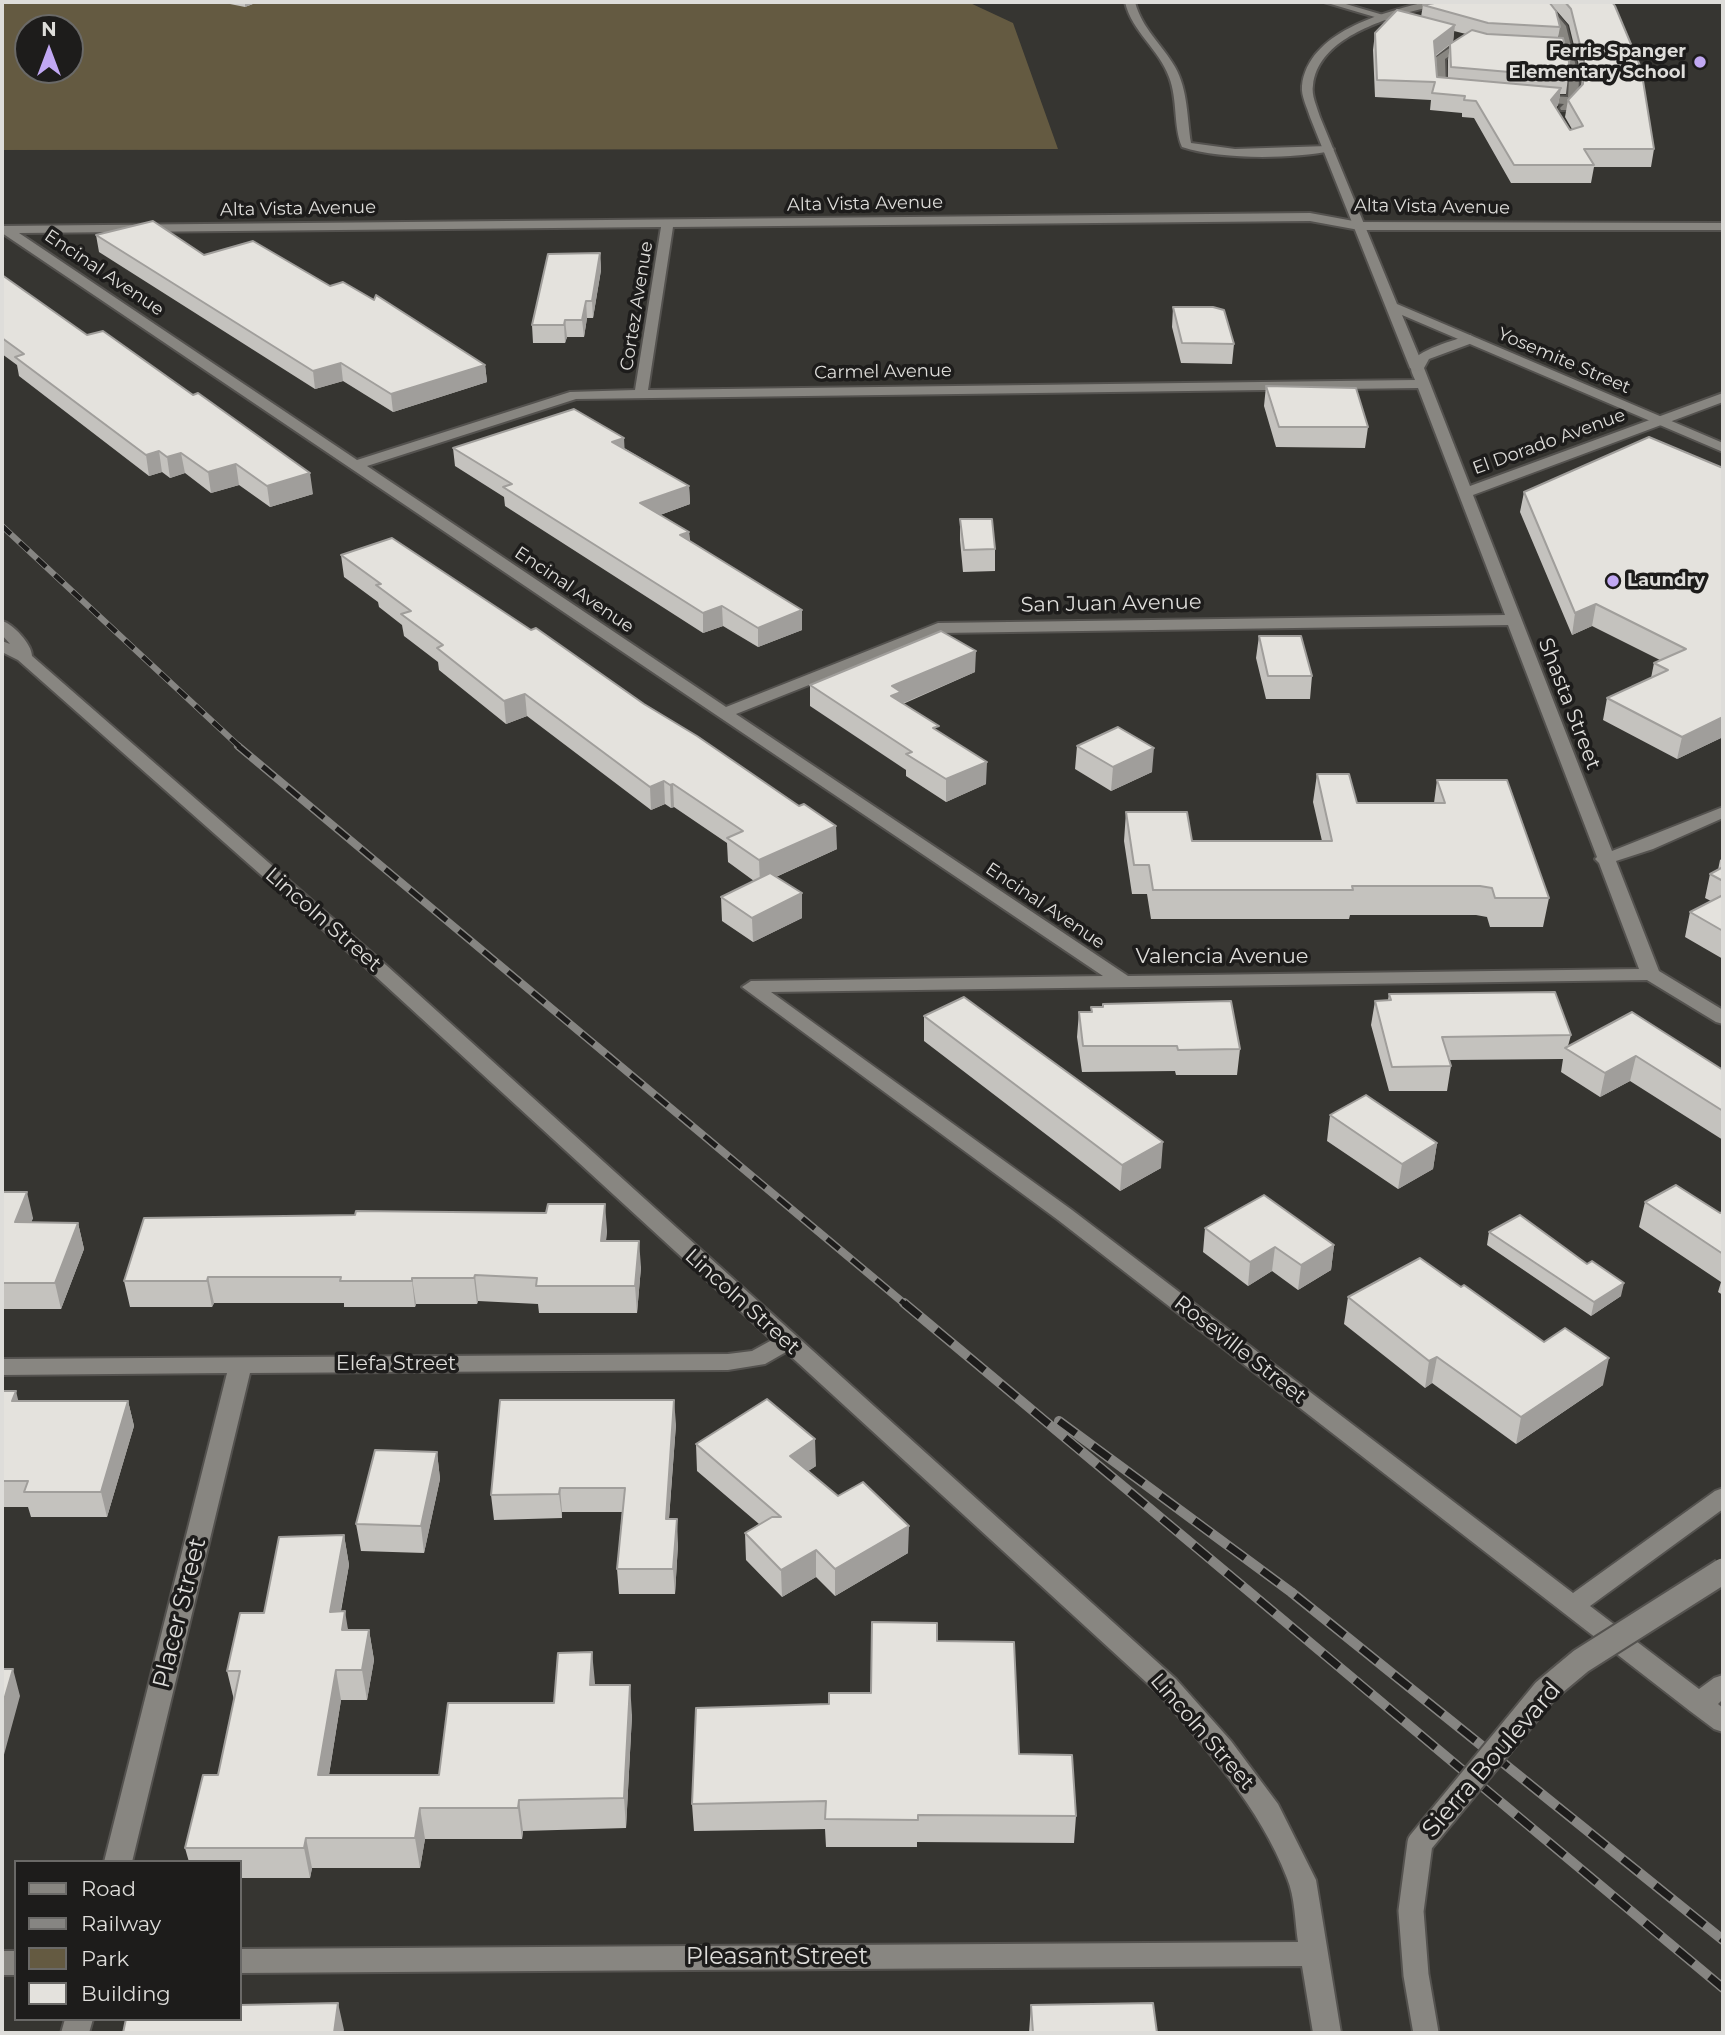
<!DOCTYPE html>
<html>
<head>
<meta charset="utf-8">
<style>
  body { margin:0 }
  #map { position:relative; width:1725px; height:2035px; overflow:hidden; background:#363531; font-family:Montserrat,sans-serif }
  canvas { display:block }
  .frame { position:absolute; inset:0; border:4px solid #deddda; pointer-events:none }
  .legend { position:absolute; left:14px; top:1860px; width:228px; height:161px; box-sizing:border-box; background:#1d1c1b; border:2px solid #6a6967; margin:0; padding:9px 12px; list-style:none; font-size:21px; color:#deddda }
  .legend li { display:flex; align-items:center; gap:14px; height:35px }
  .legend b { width:35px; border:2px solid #6a6967 }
  .north { position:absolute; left:14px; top:14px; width:70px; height:70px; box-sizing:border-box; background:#1d1c1b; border:2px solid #6a6967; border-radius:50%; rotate:0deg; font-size:19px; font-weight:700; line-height:28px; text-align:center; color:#deddda }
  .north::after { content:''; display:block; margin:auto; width:24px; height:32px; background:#c1a8f3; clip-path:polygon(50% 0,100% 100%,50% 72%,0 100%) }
</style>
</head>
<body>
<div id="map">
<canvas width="1725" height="2035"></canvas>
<div class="frame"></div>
<ul class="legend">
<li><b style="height:9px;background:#888681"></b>Road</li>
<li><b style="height:9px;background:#868582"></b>Railway</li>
<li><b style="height:19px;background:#645a41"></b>Park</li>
<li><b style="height:19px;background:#e4e2dd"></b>Building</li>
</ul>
<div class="north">N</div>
</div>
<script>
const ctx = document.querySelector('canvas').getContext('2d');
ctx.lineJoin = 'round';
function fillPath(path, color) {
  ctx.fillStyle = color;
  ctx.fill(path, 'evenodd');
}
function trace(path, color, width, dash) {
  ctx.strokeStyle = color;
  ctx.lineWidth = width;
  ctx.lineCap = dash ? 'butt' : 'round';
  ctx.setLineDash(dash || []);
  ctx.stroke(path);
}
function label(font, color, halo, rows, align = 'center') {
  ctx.font = font + ' Montserrat,sans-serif';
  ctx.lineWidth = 7;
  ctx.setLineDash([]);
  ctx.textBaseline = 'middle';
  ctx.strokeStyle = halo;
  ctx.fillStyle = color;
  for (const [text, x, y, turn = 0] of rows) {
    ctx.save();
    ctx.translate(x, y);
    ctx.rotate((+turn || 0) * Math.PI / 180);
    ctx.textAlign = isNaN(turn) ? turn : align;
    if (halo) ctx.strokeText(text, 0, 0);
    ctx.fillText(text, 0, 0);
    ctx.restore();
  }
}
fillPath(new Path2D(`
  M2,2H968L1013,23L1058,149L2,150ZM28,28H70V70H28Z`), '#645a41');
const minor = new Path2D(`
  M1125,2H1135C1142,29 1162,44 1175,67C1188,90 1187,118 1191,143L1235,149L1328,146L1334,149L1332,151C1290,159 1222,160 1182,147C1173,126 1178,100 1169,77C1159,49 1132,32 1125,2Z
  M1324,2H1339L1407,22L1402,25Z
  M1536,2H1546L1566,26L1579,79L1578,101L1569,110H1561L1560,108L1564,104L1532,101L1527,98L1532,95L1568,97L1569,79L1556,26Z
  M1464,38L1473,40L1445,59L1446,87L1459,91L1454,94L1437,92L1435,58Z
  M1310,213L1359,222L1723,223V230H1359L1310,221L673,227L648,390L1415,380C1413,375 1410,370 1411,364C1414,351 1457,339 1470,335L1476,339L1475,342L1429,359L1424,368L1470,486L1723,393V402L1473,495L1612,851L1723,807V818L1653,849L1616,861L1659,971L1723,1010V1024L1716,1022L1647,980L771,992L1072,1210L1573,1593L1715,1491L1723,1488V1509L1590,1606L1699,1689L1714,1678L1723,1675V1699L1718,1704L1723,1708V1732L1714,1729L1690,1711L1058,1220L742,987L751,981L1103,976L2,233V226ZM661,227L635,390L570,392L357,460L19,233ZM1418,388L1505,615L938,623L726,707L367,466L576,399ZM1508,625L1597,857L1595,859L1599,863L1639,969L1128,976L736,714L940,633Z
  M2,621C13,624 32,644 32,656L386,965L1176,1679L1231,1741L1278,1804L1316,1880L1341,2033H1313L1302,1966L240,1973V1949L1298,1942C1295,1922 1295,1897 1287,1878C1260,1807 1207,1750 1158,1693L786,1352L765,1364L728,1370L250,1373L132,1862H104L227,1373L2,1375V1359L728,1354L752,1351L772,1340L372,973L18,660L2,652V641L10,644L2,635Z
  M2,1951H16V1975H2Z
  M65,2019H93L89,2033H61Z`);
const tertiary = new Path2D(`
  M1425,2H1440C1430,8 1415,10 1403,14C1369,25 1318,43 1313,85C1311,95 1317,107 1320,117L1397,304L1723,443V452L1402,315L1424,368L1417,372L1410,368L1310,117C1307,107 1301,96 1302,86C1308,32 1382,13 1425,2Z`);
trace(minor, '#54524f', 4);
trace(tertiary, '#54524f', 4);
fillPath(minor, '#888681');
fillPath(tertiary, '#888681');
const railFar2 = new Path2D(`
  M2,526L241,748`);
const railFar1 = new Path2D(`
  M238,746L906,1305`);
const rail = new Path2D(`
  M904,1303L1723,1988
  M1059,1421L1291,1592L1723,1940`);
trace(railFar2, '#868582', 6);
trace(railFar1, '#868582', 8);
trace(rail, '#868582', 10);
trace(railFar2, '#1d1c1b', 4.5, [12]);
trace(railFar1, '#1d1c1b', 5, [16]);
trace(rail, '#1d1c1b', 7, [21]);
const tertiaryBridge = new Path2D(`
  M1426,2033L1416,1975L1411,1911L1420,1843L1545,1691L1581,1661L1723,1571`);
trace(tertiaryBridge, '#54524f', 29, []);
trace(tertiaryBridge, '#888681', 25);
fillPath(new Path2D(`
  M220,2H258L245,7Z
  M1549,2H1612L1654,149L1651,167H1594L1591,183H1511L1474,118L1462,117V113L1430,110L1431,100L1375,97L1373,50L1375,33L1421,17L1423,5L1560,27L1558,38L1568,77L1566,94H1560L1558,105L1556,108L1570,130L1572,129L1565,117L1568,100L1581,86L1582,78L1569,25ZM1454,31L1466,34L1453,42ZM1450,45L1448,60V78L1437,77L1436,56Z
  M96,235L204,255L330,286L485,365L487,382L393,412L343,381L315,389L99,252Z
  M600,253L601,270L593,318H587L584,337H567L565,343H533L532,325Z
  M2,275L313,494L270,507L239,485L211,493L185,473L170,478L162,472L149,476L19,376L17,365L2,354Z
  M1173,307L1234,344L1232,364L1181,363L1172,327Z
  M1266,386L1368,427L1365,448L1276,447L1264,406Z
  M1649,437L1723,737L1677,759L1603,720L1607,698L1651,678L1654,663L1660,660L1592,626L1572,635L1520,512L1524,492Z
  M624,438V448L689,486L690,504L660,515L689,532L690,541L802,630L758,647L723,626L703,633L505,506L504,497L455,466L453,448Z
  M960,519L995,549V571L963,572L960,540Z
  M341,555L837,849L776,877L802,893V918L753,942L722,921L721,897L754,881L728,862L727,843L674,807L671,808L665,804L651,810L527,716L506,724L439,670L438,662L404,636L402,625L379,607L378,602L344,577Z
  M1259,636L1312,676L1310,699H1266L1256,658Z
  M975,672L903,704L939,732L986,784L946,802L906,776V770L810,706V685Z
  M1077,746L1152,772L1111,791L1075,769Z
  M1317,774L1357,803H1434L1437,780L1549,898L1543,927H1490L1487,917L1476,915H1350L1349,919H1151L1147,894H1132L1124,841L1126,812L1192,841H1322L1313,802Z
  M1723,858V959L1685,937L1690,912L1711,901L1705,898L1710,874L1718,870L1720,860Z
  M1389,994L1571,1035L1568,1046L1723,1070V1140L1630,1081L1600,1097L1561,1072L1563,1059L1449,1060L1451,1066L1447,1091H1389L1371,1025L1375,1001L1388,1000Z
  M1091,1007L1240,1049L1237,1075H1176L1175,1071L1082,1072L1077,1037L1079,1012H1091Z
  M924,1016L1161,1168L1120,1191L924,1041Z
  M1330,1115L1437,1143L1433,1169L1398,1189L1327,1141Z
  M2,1192L33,1218L31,1222L78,1223L84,1249L61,1309H2Z
  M1645,1202L1720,1213L1723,1212V1295L1718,1292L1721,1282L1639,1227Z
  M1205,1228L1334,1245L1331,1270L1298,1290L1272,1271L1248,1286L1203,1252Z
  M607,1230L606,1241L641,1267L637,1313H539L538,1304L478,1301L477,1304H416L415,1307H344V1303H214L212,1307H130L124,1281Z
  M1489,1232L1621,1296L1591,1316L1487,1245Z
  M1348,1297L1603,1385L1516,1444L1432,1383L1425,1388L1344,1324Z
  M2,1391L18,1401H128L134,1426L107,1517H31L28,1507H2Z
  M676,1424L669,1519L678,1544L675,1594H619L617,1569L622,1512H562V1518L494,1520L491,1495Z
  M696,1444L816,1466L808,1471L908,1553L835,1596L816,1577L782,1597L746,1560L745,1533L759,1524L697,1471Z
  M437,1452L440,1479L424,1553L361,1551L356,1524Z
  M344,1535L349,1565L341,1611L348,1630H369L374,1660L367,1700H341L329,1775H439L554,1703L594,1685L632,1715L626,1828L523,1831L522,1839H425L420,1868H312L310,1878H240V1862H189L185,1848L218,1775L234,1700L227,1671L264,1613Z
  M937,1641L1019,1754L1076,1816L1074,1843L917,1842V1847H826L825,1829L694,1831L692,1804L829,1704L871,1693Z
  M1031,2005L1157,2033H1029Z`), '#c4c2be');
fillPath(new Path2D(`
  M245,2H258L245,7Z
  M1455,25L1453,42L1432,58L1434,41Z
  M1561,88L1558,105L1549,117L1551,100Z
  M600,253L601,270L593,318L592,301Z
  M586,301L587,318L584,337L582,320Z
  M565,320L567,337L565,343L564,325Z
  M341,363L343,381L315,389L313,371Z
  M485,365L487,382L393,412L391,394Z
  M624,438L625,456L612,442Z
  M159,451L162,472L149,476L146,455Z
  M181,453L185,473L170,478L167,457Z
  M236,464L239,485L211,493L208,472Z
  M310,473L313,494L270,507L267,486Z
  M689,486L690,504L641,522L640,503Z
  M689,532L690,551L680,535Z
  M1596,604L1592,626L1572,635L1575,613Z
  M722,606L723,626L703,633V613Z
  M802,610V630L758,647V628Z
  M976,651L975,672L901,704L891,718L892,686Z
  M525,694L527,716L506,724L504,701Z
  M1723,717V737L1677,759L1682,737Z
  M1154,748L1152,772L1111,791L1113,767Z
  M987,762L986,784L946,802V779Z
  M664,781L665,804L651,810L650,787Z
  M673,784L674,807L671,808L670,785Z
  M836,826L837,849L760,884L759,860Z
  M802,893V918L753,942L752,918Z
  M1636,1056L1630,1081L1600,1097L1605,1073Z
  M1163,1142L1161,1168L1120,1191L1122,1165Z
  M1437,1143L1433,1169L1398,1189L1402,1164Z
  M27,1192L33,1218L22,1248L15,1222Z
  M605,1204L607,1230L603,1267L601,1241Z
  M78,1223L84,1249L61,1309L55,1283Z
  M639,1241L641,1267L637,1313L635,1286Z
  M1334,1245L1331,1270L1298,1290L1301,1265Z
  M1275,1247L1272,1271L1248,1286L1250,1262Z
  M475,1275L478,1301L477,1304L474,1278Z
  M208,1277L214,1303L212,1307L207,1281Z
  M412,1278L416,1304L415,1307L412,1281Z
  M1624,1283L1621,1296L1591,1316L1594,1302Z
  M1437,1357L1432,1383L1425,1388L1429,1361Z
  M1609,1358L1603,1385L1516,1444L1521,1417Z
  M16,1391L22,1416L12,1401Z
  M674,1400L676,1424L667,1544L666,1519Z
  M128,1401L134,1426L107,1517L101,1492Z
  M815,1439L816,1466L790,1483V1456Z
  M437,1452L440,1479L424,1553L421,1526Z
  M560,1488L562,1512V1518L559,1494Z
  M677,1519L678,1544L675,1594L673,1569Z
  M909,1526L908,1553L835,1596V1569Z
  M344,1535L349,1565L335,1642L330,1612Z
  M816,1550V1577L782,1597L781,1570Z
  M345,1611L350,1642L342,1630Z
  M369,1630L374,1660L367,1700L362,1670Z
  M592,1652L595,1683L593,1716L590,1685Z
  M13,1669L20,1696L2,1762V1707Z
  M336,1670L341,1700L324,1805L318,1775Z
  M630,1685L632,1715L626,1828L624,1798Z
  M519,1800L523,1831L522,1839L518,1808Z
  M420,1808L425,1839L420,1868L415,1838Z
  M306,1838L312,1868L310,1878L304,1848Z
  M338,2003L344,2030L343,2033H334Z`), '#a09e9b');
const building = new Path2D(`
  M1440,2H1549L1556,11L1560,27L1488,23L1423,5Z
  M1565,2H1612L1615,6L1641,68L1654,149H1584L1594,165H1514L1476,101L1464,100L1465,96L1432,93L1435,82L1377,80L1375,33L1397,10L1455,25L1434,41L1437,77L1561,88L1551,100L1570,130L1583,126L1568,100L1583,84L1584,61L1571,9Z
  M1472,30L1487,34L1563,38L1569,62L1568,77L1451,67L1450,44Z
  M153,221L204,255L253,241L330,286L343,282L374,300L376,295L485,365L391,394L341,363L313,371L96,235Z
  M600,253L592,301H586L582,320H565L564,325H532L548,254Z
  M2,275L87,335L103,331L193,395L198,393L310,473L267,486L236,464L208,472L181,453L167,457L159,451L146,455L15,357L24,354L2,338Z
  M1173,307H1213L1224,310L1234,344L1182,343Z
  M1266,386L1356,388L1368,427H1279Z
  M574,409L624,438L612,442L689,486L640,503L689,532L680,535L802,610L758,628L722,606L703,613L503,487L512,484L453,448Z
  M1649,437L1723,468V717L1682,737L1607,698L1668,670L1654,663L1686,649L1596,604L1575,613L1524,492Z
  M960,519H992L995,549L964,550Z
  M392,538L531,630L536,628L644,704L697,736L799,806L804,804L836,826L759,860L727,838L743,831L673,784L670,785L664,781L650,787L525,694L504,701L437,648L443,645L401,614L411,611L376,585L381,584L341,555Z
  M941,631L976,651L892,686L901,692L891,696L939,726L933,728L987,762L946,779L906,754L912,752L810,685Z
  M1259,636H1301L1312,676H1268Z
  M1118,727L1154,748L1113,767L1077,746Z
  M1317,774H1349L1357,803H1445L1437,780H1507L1549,898H1495L1492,888L1480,886H1352L1353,890H1153L1149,865H1134L1126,812H1187L1192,841H1332Z
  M1723,867V881L1710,874Z
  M770,873L802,893L752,918L721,897Z
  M1723,895V931L1690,912Z
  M1555,992L1571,1035L1442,1037L1451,1066L1392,1067L1375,1001L1391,1000L1389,994Z
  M964,997L1163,1142L1122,1165L924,1016Z
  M1231,1001L1240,1049L1178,1050L1177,1046H1083L1079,1012H1092L1091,1007H1103V1004Z
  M1632,1012L1723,1070V1111L1636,1056L1605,1073L1565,1048Z
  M1366,1095L1437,1143L1402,1164L1330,1115Z
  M1676,1185L1720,1213L1723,1212V1254L1645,1202Z
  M2,1192H27L15,1222L78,1223L55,1283H2Z
  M1264,1195L1334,1245L1301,1265L1275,1247L1250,1262L1205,1228Z
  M548,1204H605L601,1241H639L635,1286H536L537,1278L475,1275L474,1278H412V1281H340L341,1277H208L207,1281H124L144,1218L355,1215L356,1211L546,1213Z
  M1520,1215L1587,1264L1592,1261L1624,1283L1594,1302L1489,1232Z
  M1420,1258L1461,1287L1464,1285L1544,1342L1565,1328L1609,1358L1521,1417L1437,1357L1429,1361L1348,1297Z
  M2,1391H16L12,1401H128L101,1492H24L28,1481H2Z
  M767,1399L815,1439L790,1456L838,1496L863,1482L909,1526L835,1569L816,1550L781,1570L745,1533L772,1517H781L696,1444Z
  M500,1400H674L666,1519H677L673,1569H617L625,1488H560L559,1494L491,1495Z
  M375,1450L437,1452L421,1526L356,1524Z
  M344,1535L330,1612L345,1611L342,1630H369L362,1670H336L318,1775H439L448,1703H554L558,1653L592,1652L590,1685H630L624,1798L519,1800L518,1808H420L415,1838H306L304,1848H185L203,1775H218L240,1671H227L240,1613H264L279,1537Z
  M872,1622L937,1623V1641L1014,1642L1019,1754L1072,1755L1076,1816L918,1815V1820L825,1819L826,1801L692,1804L696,1708L829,1704V1693H871Z
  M2,1669H13L2,1707Z
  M338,2003L334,2033H123L126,2019H240V2005Z
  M1153,2003L1157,2033H1033L1031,2005Z`);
fillPath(building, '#e4e2dd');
trace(building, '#a09e9b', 2);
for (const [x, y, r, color] of [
  [1700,62,7,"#c1a8f3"],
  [1613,581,7,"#c1a8f3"]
]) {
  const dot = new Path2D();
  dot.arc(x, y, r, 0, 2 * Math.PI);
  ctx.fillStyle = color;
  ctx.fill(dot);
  trace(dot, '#1d1c1b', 2.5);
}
label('bold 18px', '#deddda', '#1d1c1b', [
  ["Ferris Spanger",1686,52],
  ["Elementary School",1686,73],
  ["Laundry",1627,581,"left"]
], 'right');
label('18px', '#deddda', '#1d1c1b', [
  ["Alta Vista Avenue",865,204,-1],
  ["Alta Vista Avenue",1432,207,1],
  ["Alta Vista Avenue",298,209,-1],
  ["Encinal Avenue",104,273,34],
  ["Cortez Avenue",637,306,-81],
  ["Yosemite Street",1564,361,23],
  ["Carmel Avenue",883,372,-1],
  ["El Dorado Avenue",1549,442,-20],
  ["Encinal Avenue",574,590,34],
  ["Encinal Avenue",1045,906,34]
]);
label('21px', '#deddda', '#1d1c1b', [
  ["San Juan Avenue",1111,604,-1],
  ["Shasta Street",1569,704,69],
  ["Lincoln Street",323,920,41],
  ["Valencia Avenue",1222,957],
  ["Lincoln Street",742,1302,42],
  ["Roseville Street",1240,1350,38],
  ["Elefa Street",396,1364],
  ["Lincoln Street",1202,1732,49]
]);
label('24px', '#deddda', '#1d1c1b', [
  ["Placer Street",180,1613,-76],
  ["Sierra Boulevard",1492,1760,-49],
  ["Pleasant Street",777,1957]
]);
</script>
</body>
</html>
